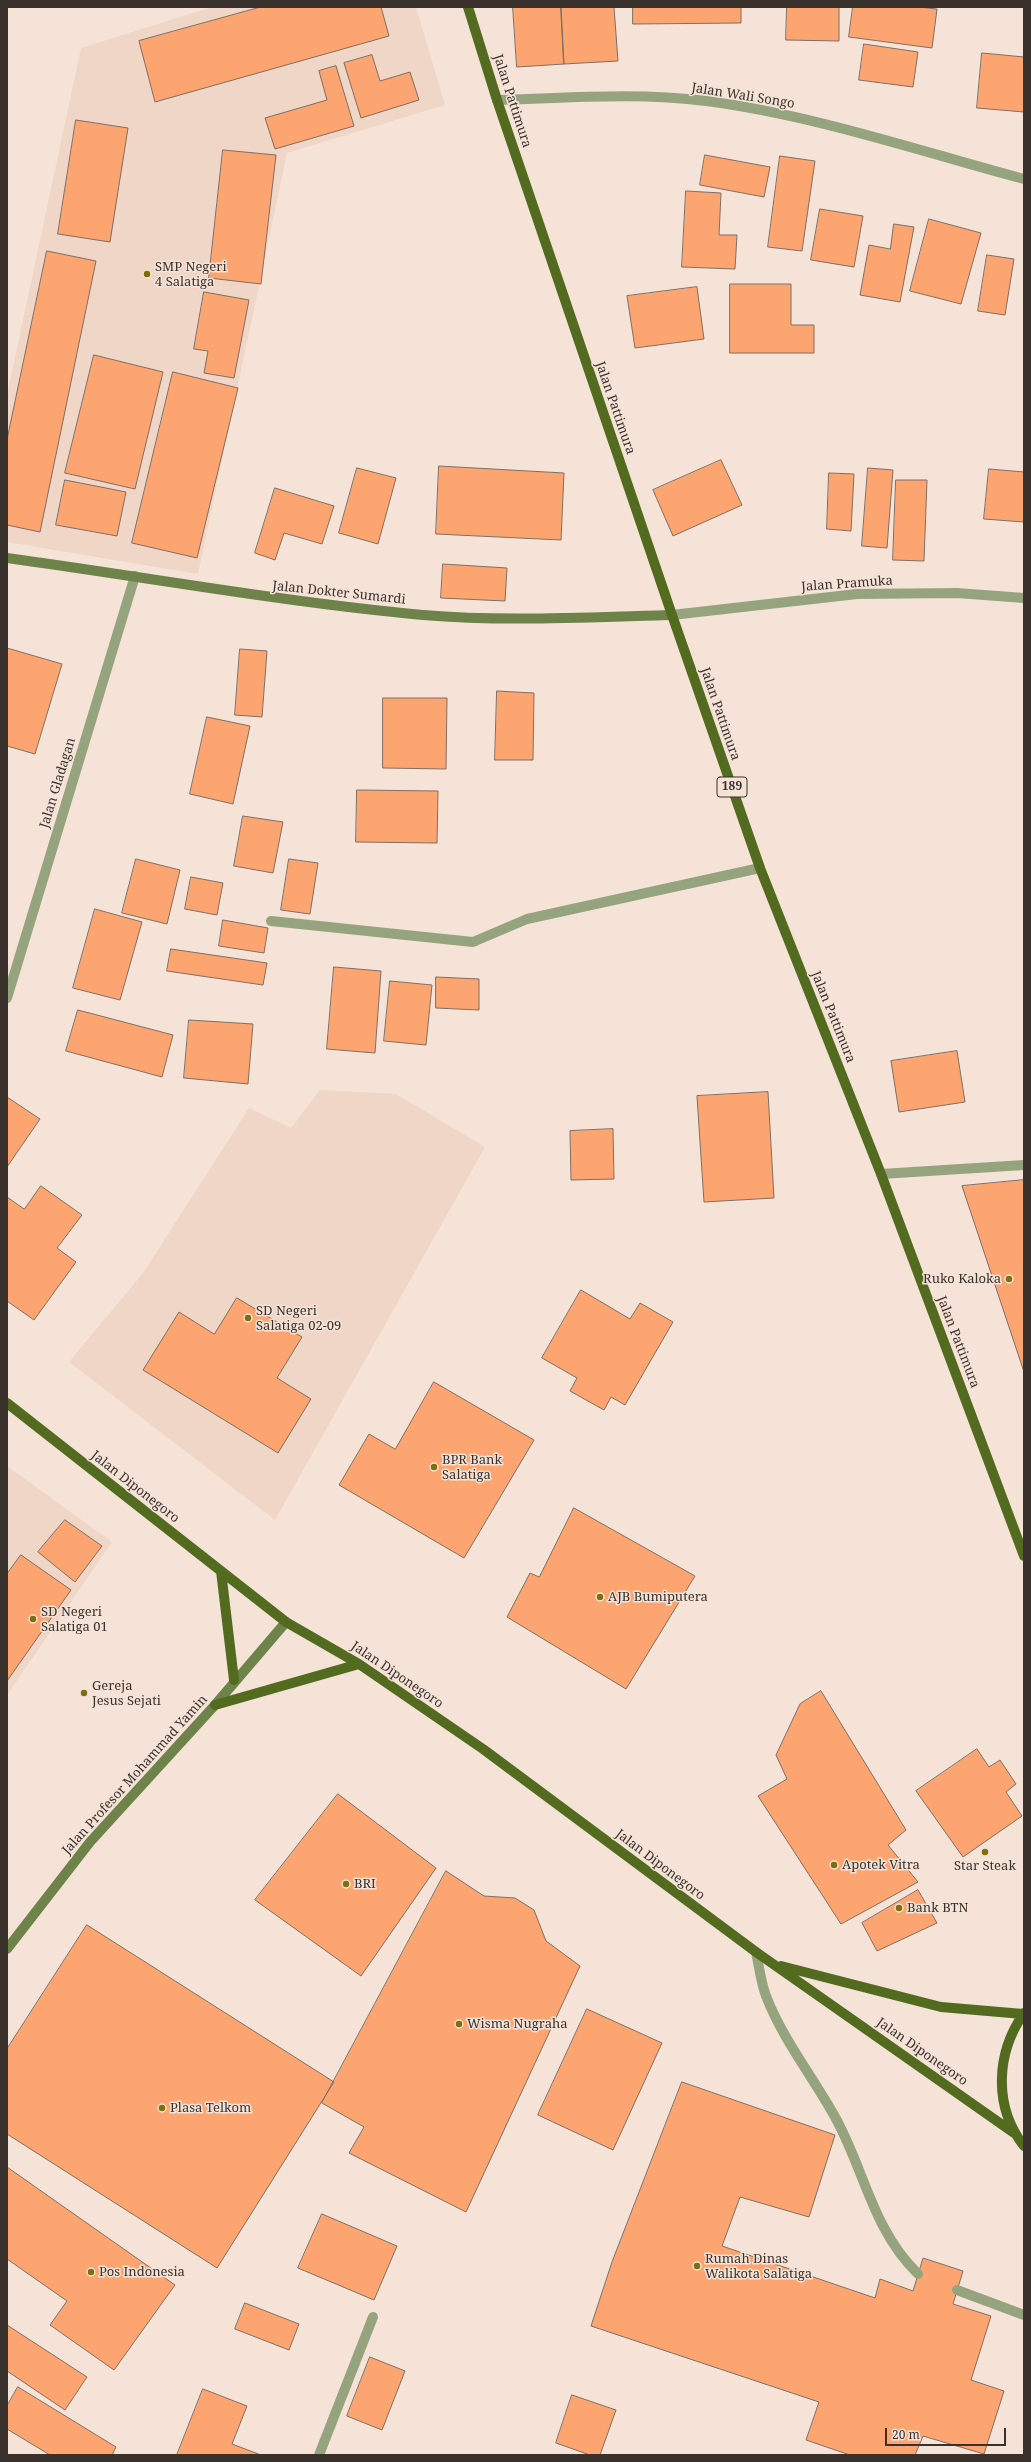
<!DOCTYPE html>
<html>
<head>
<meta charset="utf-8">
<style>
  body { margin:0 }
  #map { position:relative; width:1031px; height:2462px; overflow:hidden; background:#f6e3d7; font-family:"Noto Serif",serif }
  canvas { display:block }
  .frame { position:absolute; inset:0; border:8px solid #38312c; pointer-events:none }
  .scale { position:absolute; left:885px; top:2428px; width:121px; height:18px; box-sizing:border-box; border:2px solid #38312c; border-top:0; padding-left:5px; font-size:12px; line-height:14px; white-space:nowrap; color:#38312c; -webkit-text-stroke:3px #f6e3d7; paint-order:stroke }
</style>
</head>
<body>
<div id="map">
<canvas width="1031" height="2462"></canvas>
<div class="frame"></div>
<div class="scale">20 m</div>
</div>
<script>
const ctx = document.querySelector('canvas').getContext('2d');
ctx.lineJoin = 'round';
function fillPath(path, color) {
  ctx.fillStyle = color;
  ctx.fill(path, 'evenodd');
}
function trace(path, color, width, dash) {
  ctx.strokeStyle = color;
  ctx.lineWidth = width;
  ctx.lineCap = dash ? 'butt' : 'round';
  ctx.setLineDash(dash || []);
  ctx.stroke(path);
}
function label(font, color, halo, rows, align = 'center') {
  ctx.font = font + ' "Noto Serif",serif';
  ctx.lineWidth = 3;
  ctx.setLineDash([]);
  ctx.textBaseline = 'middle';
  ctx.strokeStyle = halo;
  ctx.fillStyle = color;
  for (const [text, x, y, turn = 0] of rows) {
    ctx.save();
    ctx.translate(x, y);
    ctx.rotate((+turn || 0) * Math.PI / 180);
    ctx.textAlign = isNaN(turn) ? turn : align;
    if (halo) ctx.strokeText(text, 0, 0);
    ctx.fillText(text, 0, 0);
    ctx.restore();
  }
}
fillPath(new Path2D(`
  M212,7H416L445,105L287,153L198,574L7,542V395L81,48Z
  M320,1090L396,1094L485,1147L275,1520L69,1362L143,1273L249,1108L291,1128Z
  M7,1466L112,1542L7,1695Z`), '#f0d6c6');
const building = new Path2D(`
  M261,7H381L389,36L155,102L139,41Z
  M513,7H561L564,64L517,67Z
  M561,7H614L618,61L564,64Z
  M633,7H741V23L633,24Z
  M787,7H839V41L786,40Z
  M853,7H918L937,9L932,48L849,37Z
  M864,44L918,52L913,87L859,80Z
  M982,53L1024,57V112L977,108Z
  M372,55L380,81L410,72L419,100L361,118L344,63Z
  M336,66L354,126L275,149L265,118L327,100L319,71Z
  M76,120L128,128L110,242L58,234Z
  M223,150L276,155L261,284L209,278Z
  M705,155L770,167L764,197L700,185Z
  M780,156L815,161L802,251L768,247Z
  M686,191L721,193L719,235H737L735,269L682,267Z
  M820,209L863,216L854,267L811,260Z
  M929,219L981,233L961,304L910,291Z
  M894,224L914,227L900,302L860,295L869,245L890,249Z
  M47,251L96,261L40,532L7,525V440Z
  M987,255L1014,259L1005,315L978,311Z
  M730,284H791V325H814V353H730Z
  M697,287L704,339L635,348L627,296Z
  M204,292L249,300L234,378L204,373L208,351L194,349Z
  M94,355L163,372L135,489L65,473Z
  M173,372L238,388L197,558L132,543Z
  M721,460L742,505L673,536L653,490Z
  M439,466L564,473L561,540L436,534Z
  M357,468L396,478L378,544L339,533Z
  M868,468L893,470L887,548L862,546Z
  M989,469L1024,472V522L984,519Z
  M829,473L854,474L851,531L827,529Z
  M65,480L126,492L117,536L56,525Z
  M896,480H927L924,561L893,560Z
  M275,488L334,506L322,544L284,533L275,560L255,553Z
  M443,564L507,568L505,601L441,598Z
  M7,648L62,664L35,754L7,746Z
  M240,649L267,651L262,717L235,715Z
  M497,691L534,693L533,760H495Z
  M383,698H447L446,769L383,768Z
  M207,717L250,726L233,804L190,794Z
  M357,790L438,791L437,843L356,842Z
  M243,816L283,822L273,873L234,866Z
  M136,859L180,870L167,924L122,913Z
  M289,859L318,863L310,914L281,910Z
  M191,877L223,883L217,915L185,909Z
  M95,909L142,922L120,1000L73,988Z
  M223,920L268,928L264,953L219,946Z
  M171,949L267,963L263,985L167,971Z
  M334,967L381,971L375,1053L327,1049Z
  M436,977L479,979V1010L436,1008Z
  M390,981L432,985L426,1045L384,1041Z
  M78,1010L173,1035L162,1077L66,1051Z
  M189,1020L253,1024L248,1084L184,1078Z
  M957,1051L965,1102L899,1112L891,1061Z
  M768,1092L774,1198L704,1202L697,1096Z
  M7,1097L40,1119L7,1167Z
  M613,1129L614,1179L571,1180L570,1131Z
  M1024,1180V1372L962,1186Z
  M41,1186L82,1215L57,1248L76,1262L34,1320L7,1301V1197L24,1209Z
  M581,1290L630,1319L640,1303L673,1322L625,1405L611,1397L604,1410L570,1391L577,1378L542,1358Z
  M237,1298L302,1337L277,1378L311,1399L278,1453L143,1370L179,1312L214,1334Z
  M434,1382L534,1440L464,1558L339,1485L369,1434L395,1449Z
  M574,1508L695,1576L626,1689L507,1617L530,1573L539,1577Z
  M65,1520L102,1546L75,1582L38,1552Z
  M21,1555L71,1590L7,1681V1574Z
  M821,1691L906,1830L888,1845L918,1882L841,1924L758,1796L787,1779L776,1755L800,1704Z
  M977,1749L989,1767L1000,1760L1016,1784L1006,1792L1022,1816L963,1857L916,1791Z
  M338,1794L436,1868L361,1976L255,1900Z
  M446,1871L484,1896L515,1898L534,1910L546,1941L580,1966L466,2212L349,2153L364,2127L322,2103Z
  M918,1890L937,1923L877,1951L862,1923Z
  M87,1925L334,2082L217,2268L7,2134V2049Z
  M587,2009L662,2043L613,2150L538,2115Z
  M682,2082L835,2135L809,2217L740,2197L722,2246L875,2298L880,2279L913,2291L923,2258L963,2271L953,2304L991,2316L971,2380L1004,2391L984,2454L923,2436L915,2455H850L806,2440L819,2402L591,2326L612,2262Z
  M7,2167L175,2285L114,2370L50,2325L67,2301L7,2259Z
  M322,2214L397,2246L374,2300L298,2268Z
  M245,2303L299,2324L289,2350L235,2329Z
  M7,2325L87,2377L65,2410L7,2371Z
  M370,2357L405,2371L382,2430L347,2416Z
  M18,2387L116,2447L112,2455H50L7,2429V2406Z
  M203,2389L247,2406L232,2444L261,2455H177Z
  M572,2395L616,2410L600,2455H590L556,2443Z`);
fillPath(building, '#fda570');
trace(building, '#7f6e64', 1);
trace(new Path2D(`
  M756,1952C759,1966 761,1983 766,1996C783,2040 813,2077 835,2117C865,2171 872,2229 918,2274
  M957,2290L1024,2315`), '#95a47e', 10);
trace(new Path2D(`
  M497,100C566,98 638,92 706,101C814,115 919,151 1024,179
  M672,615L857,594L957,593L1024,598
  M271,921L473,942L527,919L760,868
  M7,998L135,576
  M881,1174L1024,1165
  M319,2455L373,2317`), '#95a47e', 10);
trace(new Path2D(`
  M7,558C146,577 283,602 423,615C505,622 589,617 672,615
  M7,1949L90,1842L215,1705L286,1622`), '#6e834a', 10);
trace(new Path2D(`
  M468,7L497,100L672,615L760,868L881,1174L1024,1556
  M7,1403L286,1622L359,1664L483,1749L756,1952L1014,2133
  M221,1571L234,1680
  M215,1705L359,1664
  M781,1966L941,2007L1023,2014
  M1024,2013C996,2053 993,2106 1024,2146`), '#536b1f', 10);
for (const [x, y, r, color] of [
  [147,274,4,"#7d6f0e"],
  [1009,1279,4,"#7d6f0e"],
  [248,1318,4,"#7d6f0e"],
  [434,1467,4,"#7d6f0e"],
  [600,1597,4,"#7d6f0e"],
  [33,1619,4,"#7d6f0e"],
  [84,1693,4,"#7d6f0e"],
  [985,1852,4,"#7d6f0e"],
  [834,1865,4,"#7d6f0e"],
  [346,1884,4,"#7d6f0e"],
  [899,1908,4,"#7d6f0e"],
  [459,2024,4,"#7d6f0e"],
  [162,2108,4,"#7d6f0e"],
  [697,2266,4,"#7d6f0e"],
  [91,2272,4,"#7d6f0e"]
]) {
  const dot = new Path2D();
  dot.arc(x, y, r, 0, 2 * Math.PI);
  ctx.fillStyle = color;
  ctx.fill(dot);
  trace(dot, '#f6e3d7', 1.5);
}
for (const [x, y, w] of [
  [732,787,30]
]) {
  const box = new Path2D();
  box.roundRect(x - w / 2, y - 10, w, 20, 3);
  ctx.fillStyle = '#f6e3d7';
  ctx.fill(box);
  trace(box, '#38312c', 1);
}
label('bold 12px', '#38312c', null, [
  ["189",732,787]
]);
label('13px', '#38312c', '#f6e3d7', [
  ["Jalan Wali Songo",743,96,9],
  ["Jalan Pattimura",512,101,72],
  ["Jalan Pattimura",615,408,71],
  ["Jalan Pramuka",847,584,-4],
  ["Jalan Dokter Sumardi",339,593,6],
  ["Jalan Pattimura",720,714,71],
  ["Jalan Gladagan",58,783,-73],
  ["Jalan Pattimura",833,1017,68],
  ["Jalan Pattimura",958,1342,69],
  ["Jalan Diponegoro",135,1487,38],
  ["Jalan Diponegoro",397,1675,34],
  ["Jalan Profesor Mohammad Yamin",135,1775,-48],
  ["Jalan Diponegoro",660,1865,37],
  ["Jalan Diponegoro",922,2052,35]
]);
label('13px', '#38312c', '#f6e3d7', [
  ["SMP Negeri",155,267],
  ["4 Salatiga",155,282],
  ["Ruko Kaloka",1001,1279,"right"],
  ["SD Negeri",256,1311],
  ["Salatiga 02-09",256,1326],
  ["BPR Bank",442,1460],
  ["Salatiga",442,1475],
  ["AJB Bumiputera",608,1597],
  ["SD Negeri",41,1612],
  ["Salatiga 01",41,1627],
  ["Gereja",92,1686],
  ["Jesus Sejati",92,1701],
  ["Apotek Vitra",842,1865],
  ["Star Steak",985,1866,"center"],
  ["BRI",354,1884],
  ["Bank BTN",907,1908],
  ["Wisma Nugraha",467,2024],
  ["Plasa Telkom",170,2108],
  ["Rumah Dinas",705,2259],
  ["Walikota Salatiga",705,2274],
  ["Pos Indonesia",99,2272]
], 'left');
</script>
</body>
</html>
